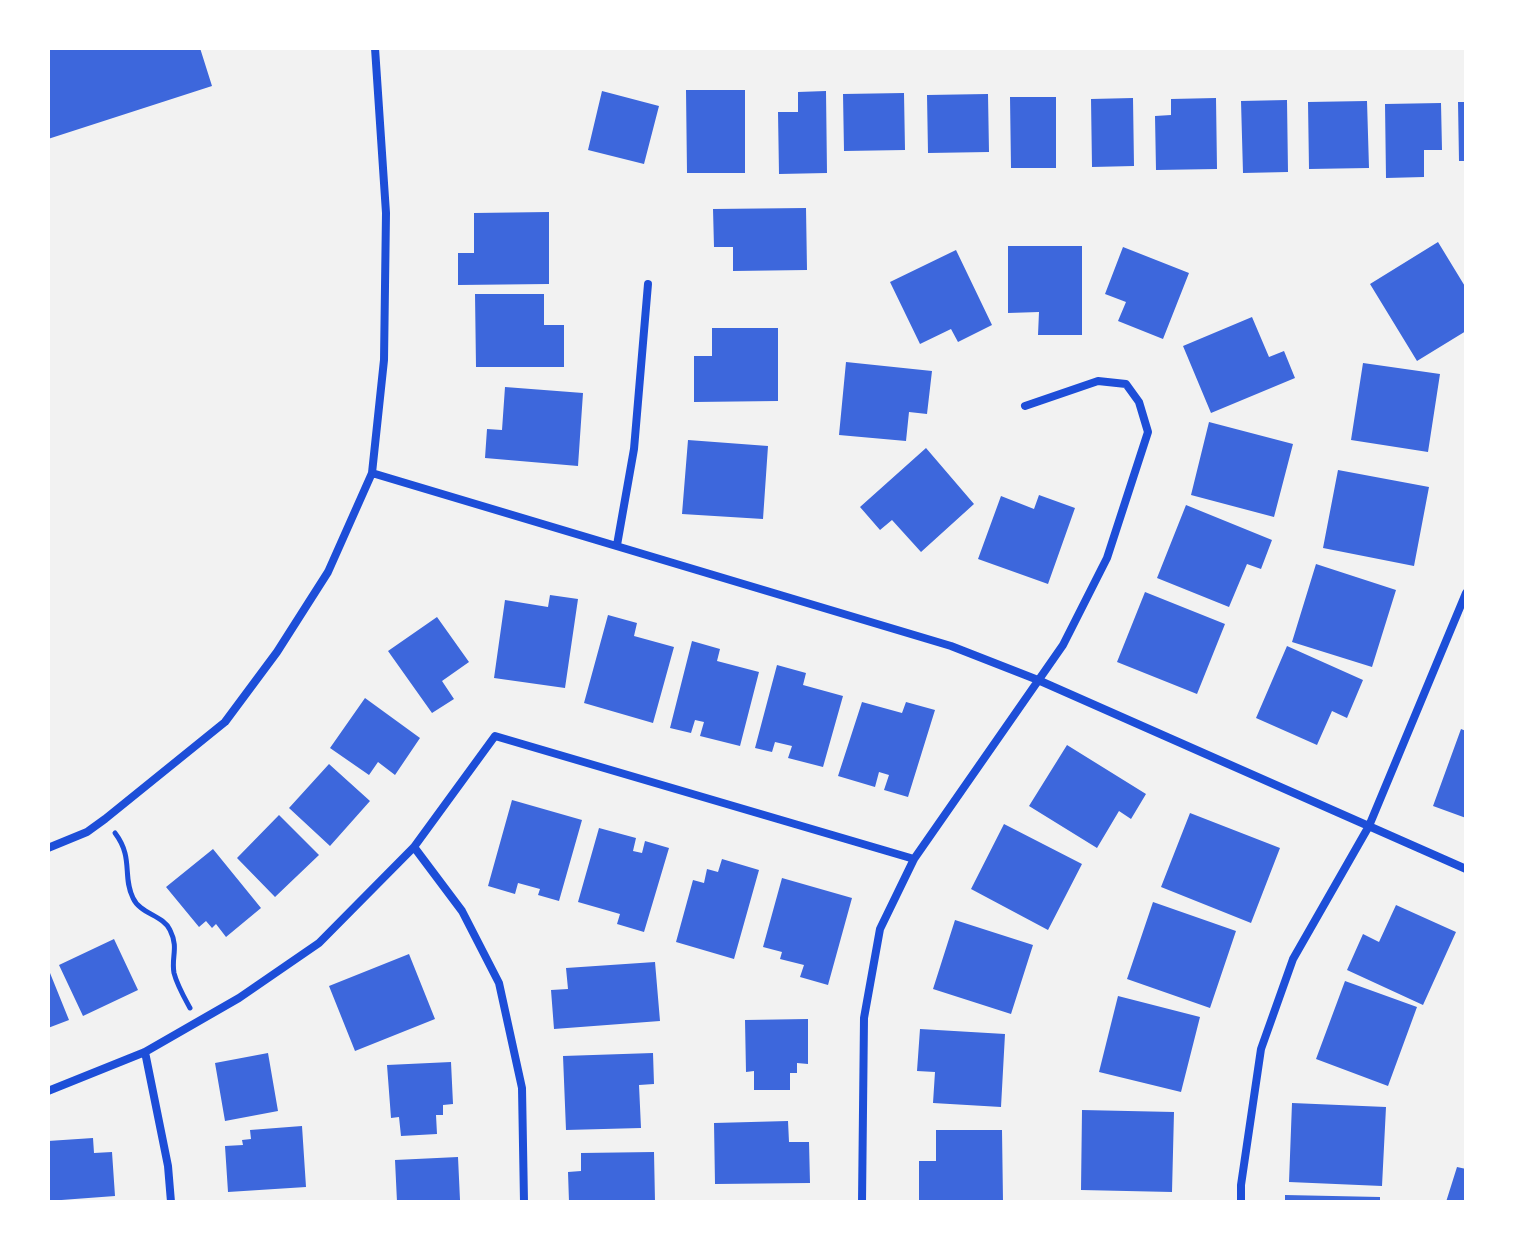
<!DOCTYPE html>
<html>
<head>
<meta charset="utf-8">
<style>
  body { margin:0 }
  #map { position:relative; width:1514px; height:1250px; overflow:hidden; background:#f2f2f2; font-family:Montserrat,sans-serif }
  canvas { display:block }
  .frame { position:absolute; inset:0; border:50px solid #fff; pointer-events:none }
</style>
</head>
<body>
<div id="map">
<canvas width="1514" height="1250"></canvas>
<div class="frame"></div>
</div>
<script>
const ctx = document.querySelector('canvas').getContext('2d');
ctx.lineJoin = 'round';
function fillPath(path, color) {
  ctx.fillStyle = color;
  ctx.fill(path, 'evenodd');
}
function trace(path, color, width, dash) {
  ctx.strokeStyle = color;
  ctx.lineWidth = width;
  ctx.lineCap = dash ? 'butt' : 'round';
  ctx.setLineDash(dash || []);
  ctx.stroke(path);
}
fillPath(new Path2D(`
  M48,48H200L212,86L48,139Z
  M686,90H745V173H687Z
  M602,91L659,106L644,164L588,150Z
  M826,91L827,173L779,174L778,112H798V92Z
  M904,93L905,150L844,151L843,94Z
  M988,94L989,152L928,153L927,95Z
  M1010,97H1056V168H1011Z
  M1133,98L1134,166L1092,167L1091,99Z
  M1216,98L1217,169L1156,170L1155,116L1171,115V99Z
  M1287,100L1288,172L1243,173L1241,101Z
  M1367,101L1369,168L1309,169L1308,102Z
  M1458,102H1466V161H1459Z
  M1441,103L1442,150H1424V177L1386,178L1385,104Z
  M806,208L807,270L733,271V247H714L713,209Z
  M549,212V284L458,285V253H474V213Z
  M1438,242L1466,288V331L1417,361L1370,284Z
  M1008,246H1082V335H1038L1039,312L1008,313Z
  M1123,247L1189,273L1163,339L1118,321L1126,302L1105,294Z
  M956,250L992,325L958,342L951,329L920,344L890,282Z
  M475,294H544V325H564V367H476Z
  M1252,317L1269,357L1284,351L1295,378L1211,413L1183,346Z
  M712,328H778V401L694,402V356H712Z
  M846,362L932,371L927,414L909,412L906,441L839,435Z
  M1363,363L1440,374L1428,452L1351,440Z
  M505,387L583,393L578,466L485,458L487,429L502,430Z
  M1209,422L1293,444L1274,517L1191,495Z
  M688,440L768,446L763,519L682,514Z
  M926,448L974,504L921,552L892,520L880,530L860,507Z
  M1338,470L1429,487L1414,566L1323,548Z
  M1039,495L1075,508L1048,584L978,559L1001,496L1034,509Z
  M1186,505L1272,540L1261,569L1247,564L1229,607L1157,578Z
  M1316,564L1396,590L1372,667L1292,642Z
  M1145,592L1225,624L1197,694L1117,662Z
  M550,595L578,599L565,688L494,678L505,600L548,607Z
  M608,615L637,623L634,636L674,647L653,723L584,703Z
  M437,617L469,662L442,681L454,699L432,713L388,651Z
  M692,641L720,649L717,661L759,672L740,746L700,736L704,722L695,720L691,733L670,728Z
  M1287,646L1363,680L1347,718L1332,711L1317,745L1256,718Z
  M777,665L806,673L803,685L843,696L823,767L788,758L792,746L775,742L772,752L755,748Z
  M365,698L420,738L395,775L378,762L369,775L330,748Z
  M862,702L902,713L906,702L935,710L908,797L884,790L889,775L879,772L875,787L838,776Z
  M1461,729L1466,731V818L1433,806Z
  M1067,745L1146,794L1131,819L1119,811L1097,848L1029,806Z
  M329,764L370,801L330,846L289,808Z
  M512,800L582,820L559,901L538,895L540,889L518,883L515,894L488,886Z
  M1190,813L1280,848L1251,923L1161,887Z
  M279,815L319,855L275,897L237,858Z
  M1004,824L1082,864L1048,930L971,889Z
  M599,828L636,838L633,851L642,853L645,841L669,848L644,932L617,924L620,914L578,902Z
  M213,849L261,908L226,937L216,924L212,928L206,921L199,927L166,887Z
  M722,859L759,870L734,959L676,942L693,880L704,883L707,869L718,872Z
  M782,878L852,898L828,985L800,977L804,965L780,959L782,952L763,947Z
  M1153,902L1236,931L1210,1008L1127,979Z
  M1396,905L1456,932L1423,1005L1347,970L1363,934L1379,942Z
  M955,920L1033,945L1011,1014L933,989Z
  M114,939L138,990L83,1016L59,965Z
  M409,954L435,1019L355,1051L329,986Z
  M655,962L660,1021L554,1029L551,990L568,989L566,968Z
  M48,968L69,1020L48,1028Z
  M1345,981L1417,1007L1388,1086L1316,1059Z
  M1118,996L1200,1017L1181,1092L1099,1072Z
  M808,1019V1064L797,1063V1073H790V1090H754V1071L746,1072L745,1020Z
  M920,1029L1005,1034L1001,1107L933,1103L935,1072L917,1071Z
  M268,1053L278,1111L225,1121L215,1063Z
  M653,1053L654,1084L639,1085L641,1128L566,1130L563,1056Z
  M451,1062L453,1104L443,1105V1115H436L437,1134L401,1136L399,1117L391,1118L387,1065Z
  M1292,1103L1386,1107L1382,1186L1289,1182Z
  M1082,1110L1174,1112L1172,1192L1081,1190Z
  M788,1121L789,1142H809L810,1183L715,1184L714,1123Z
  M302,1126L306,1187L228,1192L225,1146L243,1145L242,1140L251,1139L250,1130Z
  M936,1130H1002L1003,1202H919V1161H936Z
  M93,1138L94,1153L112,1152L115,1196L48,1201V1141Z
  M654,1152L655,1202H569L568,1172L581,1171V1153Z
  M458,1157L460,1200H448V1202H397L395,1160Z
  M1457,1167L1466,1169V1202H1446Z
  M1285,1195L1380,1197V1202H1285Z`), '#3d67dc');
trace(new Path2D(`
  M115,833C134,858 122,876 133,898C140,914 163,915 170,930C179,948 171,957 174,973C177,985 184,997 190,1008`), '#1d4ed8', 5);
trace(new Path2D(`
  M372,473L951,646L1038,680L1466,869
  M617,545L634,449L648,284
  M414,847L462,911L499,983L522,1088L524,1202
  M48,848L87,832L105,819L225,722L277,652L328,572L372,473L384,360L386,213L375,48
  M145,1052L168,1166L171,1202
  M48,1091L145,1052L239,998L319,943L414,847L495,736L914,859
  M862,1202L864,1018L880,929L914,859L1063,645L1107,558L1148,432L1139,402L1126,384L1098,381L1025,406
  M1241,1202V1185L1261,1049L1293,959L1369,826L1466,593`), '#1d4ed8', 8);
</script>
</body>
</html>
